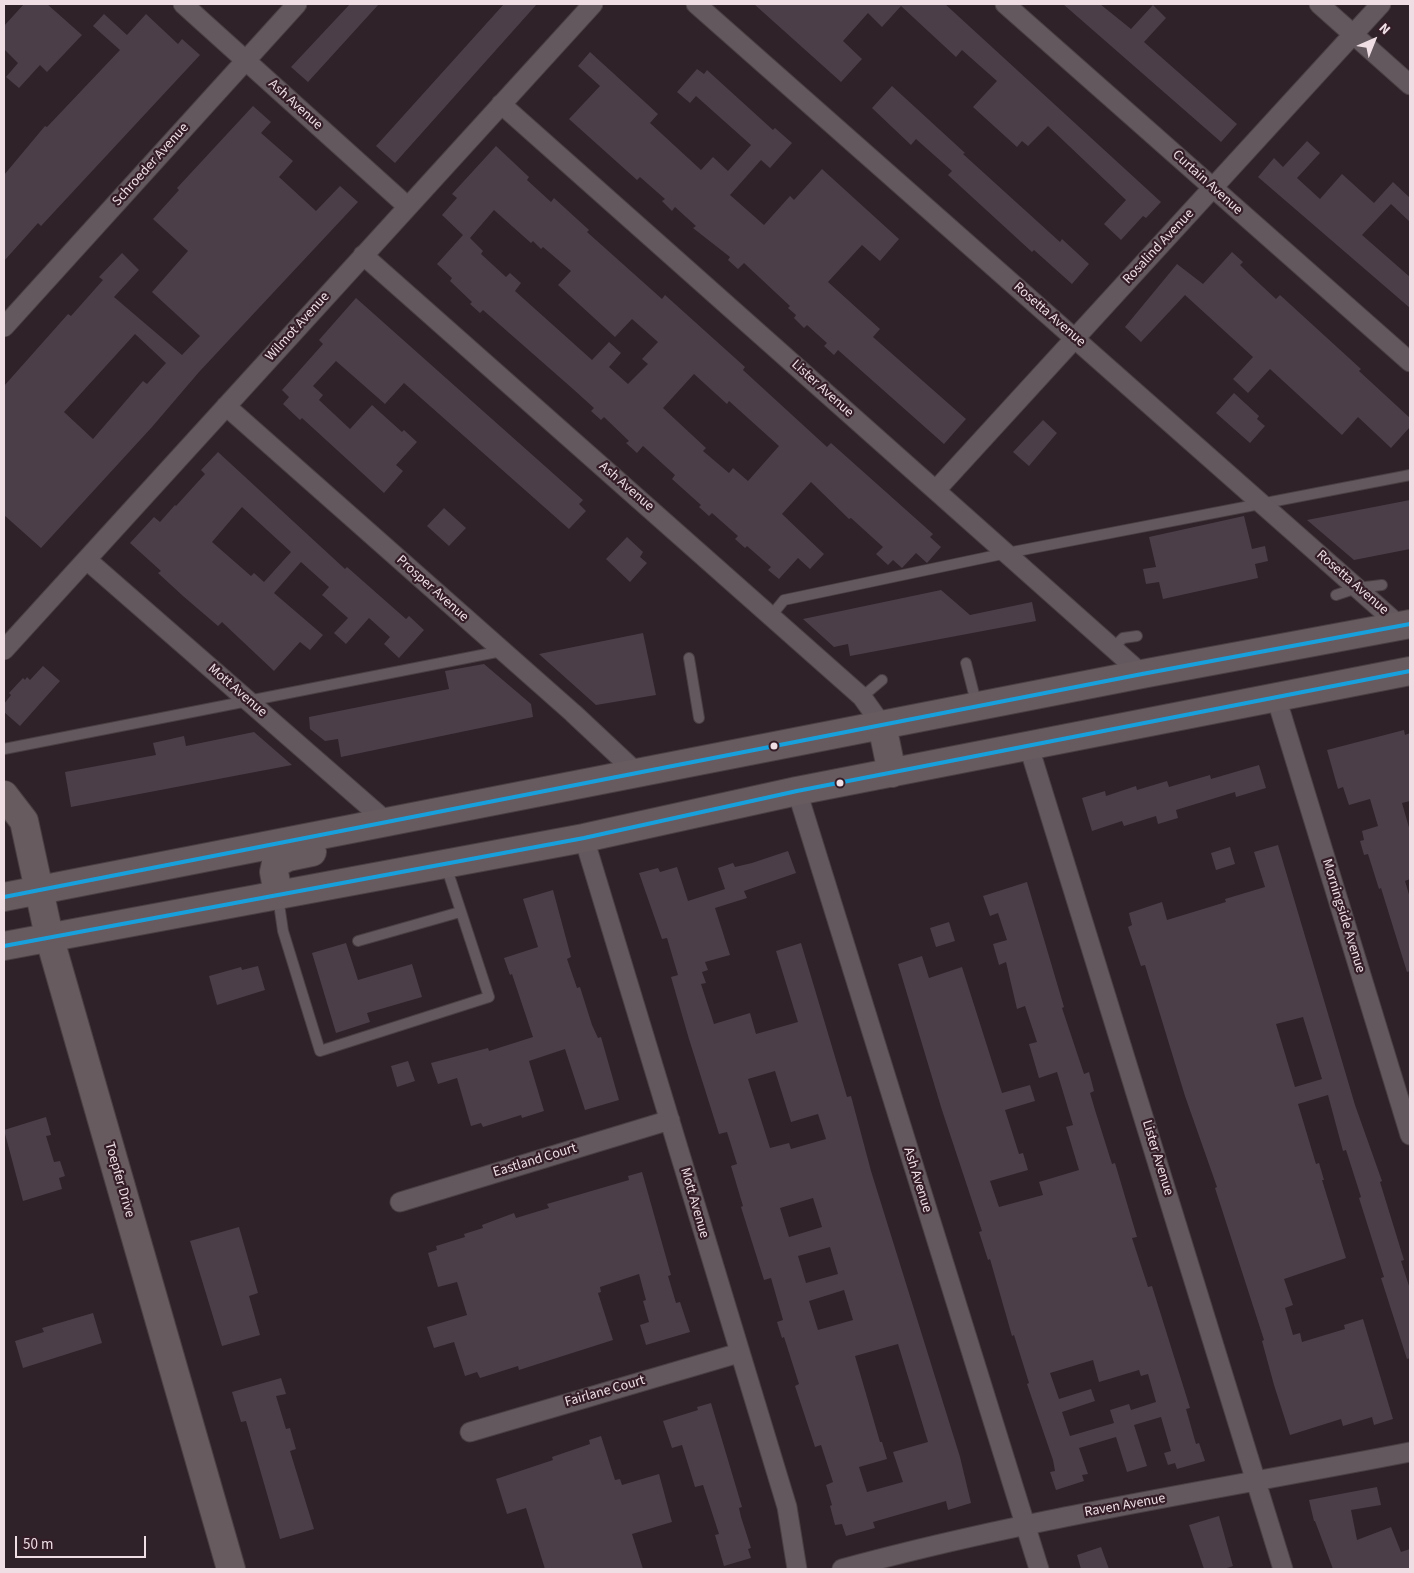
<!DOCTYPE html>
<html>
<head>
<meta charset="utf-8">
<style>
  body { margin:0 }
  #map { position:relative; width:1414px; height:1573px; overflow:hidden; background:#2f2228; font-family:"Source Sans 3",sans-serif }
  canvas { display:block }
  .frame { position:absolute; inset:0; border:5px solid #efdfe5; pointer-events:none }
  .north { position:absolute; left:1349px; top:15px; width:50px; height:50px; -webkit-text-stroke:4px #341d27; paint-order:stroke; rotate:44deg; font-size:14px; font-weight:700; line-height:20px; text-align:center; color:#efdfe5 }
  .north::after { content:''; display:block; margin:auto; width:18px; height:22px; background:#efdfe5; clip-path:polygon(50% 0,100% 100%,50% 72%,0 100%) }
  .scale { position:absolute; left:15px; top:1536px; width:131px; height:22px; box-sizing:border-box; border:2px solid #efdfe5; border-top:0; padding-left:6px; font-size:15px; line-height:18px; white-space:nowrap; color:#efdfe5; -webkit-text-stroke:4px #341d27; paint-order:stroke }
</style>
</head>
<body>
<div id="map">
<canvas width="1414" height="1573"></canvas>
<div class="frame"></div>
<div class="north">N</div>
<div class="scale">50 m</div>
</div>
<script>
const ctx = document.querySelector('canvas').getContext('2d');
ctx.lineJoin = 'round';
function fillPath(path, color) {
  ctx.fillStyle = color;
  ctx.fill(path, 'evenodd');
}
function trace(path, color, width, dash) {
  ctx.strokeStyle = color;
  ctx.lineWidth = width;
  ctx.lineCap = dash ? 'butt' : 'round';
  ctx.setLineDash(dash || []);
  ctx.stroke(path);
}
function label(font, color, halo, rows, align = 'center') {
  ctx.font = font + ' "Source Sans 3",sans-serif';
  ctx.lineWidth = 4.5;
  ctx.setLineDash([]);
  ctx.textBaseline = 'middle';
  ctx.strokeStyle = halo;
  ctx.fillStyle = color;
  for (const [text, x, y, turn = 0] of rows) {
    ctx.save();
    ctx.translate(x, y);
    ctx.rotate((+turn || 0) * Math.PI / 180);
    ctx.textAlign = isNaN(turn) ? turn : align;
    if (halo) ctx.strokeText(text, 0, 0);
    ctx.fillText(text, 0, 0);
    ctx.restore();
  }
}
fillPath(new Path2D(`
  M24,4H47L82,35L47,72L40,65L19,88L6,77L18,63L4,49V26Z
  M350,4H379L308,82L291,67Z
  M504,4H537L395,163L376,146Z
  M754,4H945L1161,202L1146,218L1143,216L1121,240L1104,224L1126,200L1048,126L1028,146L1022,141L1017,147L973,107L997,81L962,50L956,57L901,6L882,27L868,13L843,41L862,59L841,82Z
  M1063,4H1100L1131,29L1153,5L1166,18L1144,42L1237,124L1221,142Z
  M104,14L127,35L146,14L178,44L182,39L200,55L41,226L38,223L4,261V175L45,126L47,127L120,50L93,26Z
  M590,52L658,114L650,123L701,170L713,157L728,171L751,145L696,96L690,103L677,92L697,69L704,74L707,70L773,130L775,128L792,143L770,168L761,160L730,195L764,225L790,196L794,200L822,169L899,239L880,261L862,245L828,282L880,329L873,337L966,419L944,444L838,350L834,355L824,346L827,343L807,325L804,328L794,318L796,315L788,308L790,306L744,263L738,269L728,260L730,257L693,228L696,226L675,207L672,211L662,201L665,199L640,177L637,180L569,119L600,86L578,66Z
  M892,86L965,153L963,154L1060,242L1062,239L1089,264L1072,284L1034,250L1032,252L948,175L952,171L916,139L911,145L872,108Z
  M253,106L271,122L261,133L293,161L279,177L316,211L340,186L358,202L199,372L152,427L41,548L4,515V386L68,314L71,316L103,280L99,277L122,253L139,270L114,297L182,355L200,336L152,292L188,251L153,219L179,190L177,188ZM135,334L166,363L147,384L143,381L93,439L64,412Z
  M1307,141L1320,153L1297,178L1320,199L1342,174L1374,203L1393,182L1410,198V222L1391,204L1362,235L1410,277V308L1258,177L1274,158L1283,167Z
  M496,146L529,177L527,180L551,202L554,198L589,230L587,232L662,299L665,295L745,367L743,370L827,447L831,443L933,534L930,537L941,547L927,563L916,553L902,568L893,560L888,565L876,554L883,547L851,518L849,519L811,482L782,514L824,554L810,569L798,558L779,579L768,570L771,567L747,546L745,548L735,539L738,536L712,513L709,516L699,507L701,505L672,479L675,475L643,446L637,453L626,443L629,441L604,417L601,420L591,411L594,408L573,389L483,310L480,313L470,304L472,302L450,281L452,278L437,264L463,235L442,215L457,198L452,194ZM494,210L531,243L533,241L541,249L543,247L571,271L558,285L615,337L632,319L658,342L642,359L648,364L628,384L609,367L621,353L609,342L592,360L515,291L521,283L510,273L506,277L481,254L483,251L470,238ZM694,374L727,404L729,401L779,446L748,481L733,468L729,473L703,451L706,448L663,408Z
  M1232,252L1243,262L1240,265L1248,273L1276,299L1280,295L1361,369L1359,371L1410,418V427L1391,448L1358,417L1342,435L1270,369L1248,393L1233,379L1253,357L1185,295L1141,342L1125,327L1177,264L1203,284Z
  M356,298L583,500L579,504L586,511L569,529L404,383L385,404L336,361L313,386L323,395L319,400L350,429L372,405L402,432L404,430L417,442L396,465L403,471L384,493L302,418L300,420L283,404L289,397L282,390L323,344L319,340Z
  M1234,393L1259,416L1257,419L1265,426L1250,443L1216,413Z
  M1043,420L1057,433L1029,466L1013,452Z
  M218,452L345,569L347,567L406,619L409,616L424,630L399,658L384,644L390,637L369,618L346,644L334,633L348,618L322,595L329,587L301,562L274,593L323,635L310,650L300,642L274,671L222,622L218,626L183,596L158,573L161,571L130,543L154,517L160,522L175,505L176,506L205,474L201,470ZM242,507L291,552L264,582L254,573L251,576L212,542Z
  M1410,500V549L1354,560L1307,520Z
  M444,508L466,528L449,546L427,526Z
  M1244,516L1252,549L1265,546L1268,561L1255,564L1258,578L1163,599L1159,582L1146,584L1143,569L1156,567L1149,537Z
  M627,537L643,552L640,557L647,563L630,582L606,559Z
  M941,590L970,615L1032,602L1036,621L850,656L848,644L834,647L803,619Z
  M643,633L656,695L596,705L539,654Z
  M484,664L531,704L533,717L341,757L338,739L325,741L310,729L309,717L449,689L445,671Z
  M43,666L60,681L20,726L4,712V704L11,695L9,693L23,678L25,680L27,677L30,680Z
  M1404,730L1405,735L1410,733V801L1402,803L1410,831V879L1405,881L1410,898V971L1407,972L1381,888L1379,889L1368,854L1364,855L1360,841L1364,840L1362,831L1378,826L1370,799L1349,805L1343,787L1338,789L1327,750Z
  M254,732L292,765L71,807L65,772L156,755L153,743L184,736L186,746Z
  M1259,765L1266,788L1236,797L1235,792L1176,810L1178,818L1158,824L1156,816L1124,826L1122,821L1092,831L1082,798L1105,791L1106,796L1136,786L1137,790L1167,781L1169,787L1210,775L1211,779Z
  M1278,845L1355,1105L1382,1181L1380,1182L1404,1260L1401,1261L1410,1289V1358L1407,1359L1381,1278L1384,1277L1359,1198L1361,1197L1346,1150L1343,1151L1328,1095L1298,1104L1316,1164L1319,1163L1324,1180H1322L1346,1258L1284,1279L1293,1305L1285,1308L1293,1335L1300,1333L1302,1342L1345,1329L1344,1325L1363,1319L1393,1419L1374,1425L1372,1417L1343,1426L1341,1419L1290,1435L1274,1385L1262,1341L1264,1340L1215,1188L1217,1187L1185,1096L1145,965L1141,966L1128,927L1132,925L1129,913L1162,902L1167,920L1226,902L1225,899L1265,887L1254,852ZM1303,1017L1322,1079L1295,1087L1276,1024Z
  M1230,847L1235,864L1216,870L1211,853Z
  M788,851L796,873L744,891L747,898L715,908L730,955L705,962L708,970L702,972L706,983L701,984L714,1024L750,1013L756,1034L798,1022L776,951L801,943L847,1097L851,1096L871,1171L960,1457L971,1503L948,1510L946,1501L873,1522L875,1528L846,1536L842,1524L835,1525L830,1506L832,1505L826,1485L833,1482L821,1445L815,1447L795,1386L799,1384L784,1337L782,1338L777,1322L783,1320L771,1278L764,1280L741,1207L743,1206L731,1166L737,1164L727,1132L719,1134L689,1039L671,977L678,975L667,938L662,939L639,873L658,868L660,872L677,867L688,901L725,889L718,868L733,863L735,867L752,863ZM775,1071L791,1122L818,1114L826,1139L791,1149L789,1143L770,1148L748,1079ZM813,1198L822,1227L789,1237L780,1208ZM830,1247L838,1274L806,1283L798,1256ZM844,1290L853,1320L818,1330L809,1301ZM898,1344L928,1442L893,1452L903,1482L867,1492L859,1467L887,1459L882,1442H880L855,1356Z
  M1027,882L1064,1007L1062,1008L1084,1074L1089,1072L1094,1091L1090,1093L1095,1110L1112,1164L1115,1163L1137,1237L1132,1238L1148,1287L1152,1286L1190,1408L1186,1409L1196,1444L1199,1443L1205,1461L1177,1469L1175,1463L1168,1465L1164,1453L1171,1451L1161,1417L1134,1425L1147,1466L1127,1472L1116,1437L1079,1448L1088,1474L1082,1475L1084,1481L1056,1490L1050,1472L1055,1471L1053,1460L1027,1384L1029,1383L1014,1335L1012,1336L990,1259L988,1260L979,1232L982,1231L941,1107L898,964L922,956L929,978L962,967L1002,1093L1030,1085L1035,1101L1005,1110L1019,1154L1023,1153L1028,1170L990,1181L999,1207L1043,1195L1039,1182L1079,1170L1066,1127L1073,1125L1057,1072L1039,1078L1029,1044L1037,1042L1025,1006L1017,1009L1006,962L999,965L993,944L1007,940L998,913L990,916L983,896ZM1093,1360L1099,1382L1139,1370L1141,1376L1148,1374L1156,1402L1131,1410L1129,1404L1110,1410L1114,1423L1070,1436L1062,1412L1095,1401L1091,1389L1059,1399L1050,1373Z
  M553,890L571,957L567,959L577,988L580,987L592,1025L598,1038L601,1037L619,1100L585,1110L565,1049L529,1061L544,1111L522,1118L521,1115L483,1127L481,1123L471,1126L457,1078L438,1084L431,1063L488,1048L489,1051L533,1037L512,974L510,975L504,958L538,947L523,899Z
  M949,922L955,941L936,947L930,928Z
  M346,943L358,980L412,964L422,997L367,1013L370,1022L336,1033L312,953Z
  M258,966L265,990L217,1005L209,976L241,967L242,970Z
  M408,1061L415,1081L397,1087L391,1066Z
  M46,1117L51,1135L46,1136L54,1162L60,1161L65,1176L59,1178L62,1189L23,1201L4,1130Z
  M642,1172L671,1275L668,1276L676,1303L680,1302L690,1332L646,1345L640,1325L649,1322L643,1301L646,1300L639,1274L600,1287L601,1292L598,1293L613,1340L519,1370L518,1366L480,1378L477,1372L465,1376L454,1342L434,1348L427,1327L467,1315L457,1282L438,1287L428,1253L437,1250L436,1246L465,1237L464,1234L483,1228L482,1225L514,1213L516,1218L549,1208L547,1204L629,1180L628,1176Z
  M239,1227L258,1293L249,1296L260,1335L222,1346L190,1241Z
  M93,1313L102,1343L23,1368L15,1341L44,1332L42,1328Z
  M281,1378L286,1394L276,1396L286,1429L290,1428L296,1449L290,1451L314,1529L280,1539L246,1421L241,1422L232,1392Z
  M711,1403L742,1507L739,1508L741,1517L751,1548L748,1549L751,1558L724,1566L715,1535L719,1534L703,1485L695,1487L682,1445L672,1448L663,1421L698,1410L697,1407Z
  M601,1436L615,1480L620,1479L622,1485L659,1474L672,1522L632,1534L643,1569H545L526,1508L507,1514L496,1479L553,1460L552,1457L590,1444L589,1440Z
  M1377,1487L1381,1505L1351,1510L1357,1540L1391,1527L1401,1552L1410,1549V1569H1333L1315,1521H1314L1309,1500Z
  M1219,1516L1233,1566L1224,1569H1204L1189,1525Z
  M1101,1547L1109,1569H1081L1077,1555Z`), '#4c3e48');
const lane = new Path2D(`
  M1336,595L1357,588L1382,585
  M771,616L784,600L1007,553L1410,475
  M1113,648L1123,638L1137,636
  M689,658L699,718
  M966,663L977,706
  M862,697L882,680
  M4,749L502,651
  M278,897L283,931L320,1051L489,997L446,866
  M358,941L460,912`);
const street = new Path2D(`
  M183,4L407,206
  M696,4L1400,626
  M1005,4L1410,362
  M1319,4L1410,85
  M501,104L1142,674
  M363,255L862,697L882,725
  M4,327L297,4
  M226,406L573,713L637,773
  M936,490L1381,4
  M87,560L388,823
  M4,650L593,4
  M1276,697L1410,1135
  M1029,747L1283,1569
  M797,791L1039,1569
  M584,838L787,1507L797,1569
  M400,1202L670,1120
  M470,1432L739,1353
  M842,1569C1028,1518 1221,1489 1410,1452`);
const secondary = new Path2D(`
  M882,725L892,773
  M4,795L24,821L49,936L231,1569
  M278,894L274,872L276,863L288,857L312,852
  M4,897L1142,674L1410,624
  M4,946L584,838L797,791L1410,671`);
trace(lane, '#493f43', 12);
trace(street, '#493f43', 21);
trace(secondary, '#493f43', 30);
trace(lane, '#62585d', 10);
trace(street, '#62585d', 19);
trace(secondary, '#685b5f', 28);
trace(new Path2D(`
  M4,897L1142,674L1410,624
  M4,946L584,838L797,791L1410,671`), '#18a0dd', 4);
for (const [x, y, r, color] of [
  [774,746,4.5,"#efdfe5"],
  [840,783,4.5,"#efdfe5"]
]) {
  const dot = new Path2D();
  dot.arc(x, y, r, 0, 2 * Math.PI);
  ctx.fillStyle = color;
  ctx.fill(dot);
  trace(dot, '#341d27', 2);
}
label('14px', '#efdfe5', '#341d27', [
  ["Ash Avenue",295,105,42],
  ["Schroeder Avenue",151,165,-48],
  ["Curtain Avenue",1207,183,42],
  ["Rosalind Avenue",1159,247,-47],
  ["Rosetta Avenue",1049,315,41],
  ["Wilmot Avenue",298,327,-48],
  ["Lister Avenue",822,389,42],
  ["Ash Avenue",626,487,41],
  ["Rosetta Avenue",1352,583,41],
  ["Prosper Avenue",432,589,42],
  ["Mott Avenue",237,691,41],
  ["Morningside Avenue",1343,916,73],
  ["Lister Avenue",1157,1158,73],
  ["Eastland Court",535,1161,-17],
  ["Toepfer Drive",119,1180,74],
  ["Ash Avenue",917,1180,73],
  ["Mott Avenue",694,1203,74],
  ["Fairlane Court",605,1392,-16],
  ["Raven Avenue",1125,1506,-10]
]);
</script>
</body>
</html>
